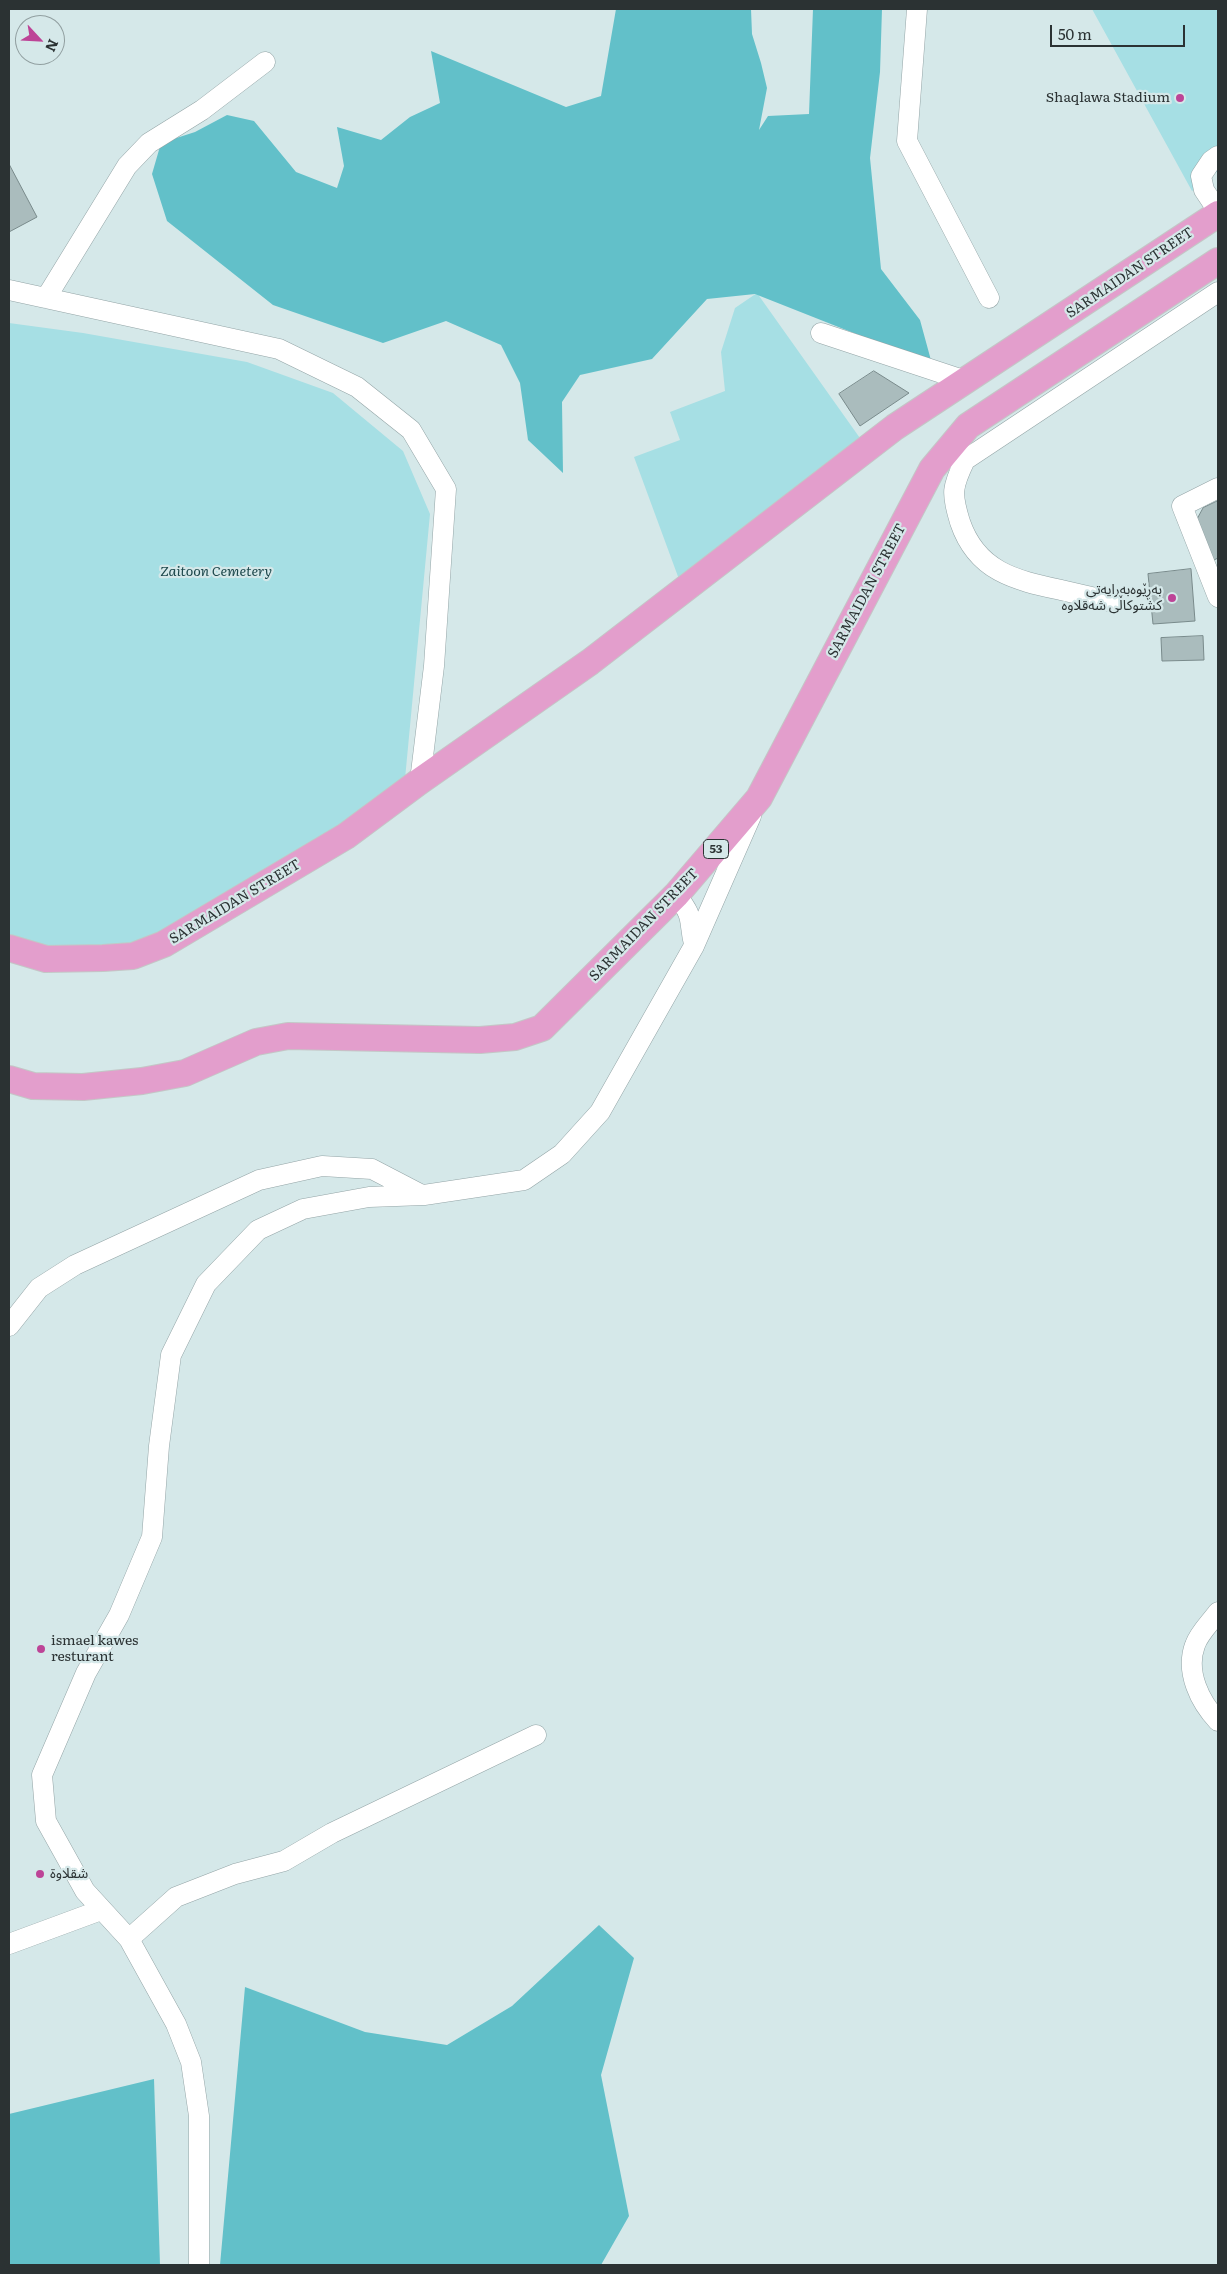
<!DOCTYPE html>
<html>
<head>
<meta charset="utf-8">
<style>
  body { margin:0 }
  #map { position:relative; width:1227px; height:2274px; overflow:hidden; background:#d5e8e9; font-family:Literata,serif }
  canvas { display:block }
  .frame { position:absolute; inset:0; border:10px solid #2b3233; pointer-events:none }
  .north { position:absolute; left:15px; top:15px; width:50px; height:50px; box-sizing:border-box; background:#d5e8e9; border:1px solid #919fa0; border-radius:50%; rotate:115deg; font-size:14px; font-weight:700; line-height:20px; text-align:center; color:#2b3233 }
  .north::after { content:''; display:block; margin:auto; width:18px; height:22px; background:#bd4497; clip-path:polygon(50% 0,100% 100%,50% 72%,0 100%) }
  .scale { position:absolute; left:1050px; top:25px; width:135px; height:22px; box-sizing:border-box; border:2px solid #2b3233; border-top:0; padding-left:6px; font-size:15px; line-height:18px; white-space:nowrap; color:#2b3233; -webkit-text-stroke:4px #d5e8e9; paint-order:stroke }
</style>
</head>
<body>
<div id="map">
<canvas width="1227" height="2274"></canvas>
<div class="frame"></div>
<div class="north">N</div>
<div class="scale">50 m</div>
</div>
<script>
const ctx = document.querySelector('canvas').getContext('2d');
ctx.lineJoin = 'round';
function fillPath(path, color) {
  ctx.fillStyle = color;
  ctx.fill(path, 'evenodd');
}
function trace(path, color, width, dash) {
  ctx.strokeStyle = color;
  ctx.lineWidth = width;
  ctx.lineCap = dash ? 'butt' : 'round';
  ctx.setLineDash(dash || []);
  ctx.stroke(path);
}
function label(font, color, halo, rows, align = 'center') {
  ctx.font = font + ' Literata,"Noto Sans Arabic",serif';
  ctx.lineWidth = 4.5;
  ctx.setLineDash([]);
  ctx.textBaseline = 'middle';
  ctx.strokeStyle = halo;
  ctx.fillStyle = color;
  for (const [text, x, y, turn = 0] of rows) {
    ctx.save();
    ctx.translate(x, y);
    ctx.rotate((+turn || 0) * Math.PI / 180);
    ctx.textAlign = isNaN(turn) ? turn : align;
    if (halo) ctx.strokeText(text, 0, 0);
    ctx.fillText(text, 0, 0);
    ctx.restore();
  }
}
fillPath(new Path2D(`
  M1092,9H1218V171L1192,191Z
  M757,293L867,448L680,582L634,457L680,440L670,412L725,391L721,352L735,308Z
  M9,323L83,333L247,362L333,393L403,451L430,514L405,779L274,875L130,953H56L9,936Z`), '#a6dfe4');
fillPath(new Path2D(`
  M616,9H751L752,34L761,63L767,88L759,130L768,116L809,114L813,9H882L880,72L870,158L881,269L920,320L932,364L755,294L707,299L652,359L580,375L562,402L563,473L528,440L520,383L501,345L446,321L383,343L273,305L167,221L152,174L161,143L195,132L227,115L254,121L296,172L337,188L344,166L337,127L381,140L410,117L440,103L431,51L566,107L601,96Z
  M599,1925L634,1958L601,2075L629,2216L601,2265H220L245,1987L365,2032L447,2045L512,2006Z
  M154,2079L160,2265H9V2114Z`), '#62c0c9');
const building = new Path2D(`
  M9,164L37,217L9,232Z
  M874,371L909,393L860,426L839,394Z
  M1218,501V558L1212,561L1197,519L1203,508Z
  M1191,569L1195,621L1153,624L1148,574Z
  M1203,636L1204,660L1162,661L1161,638Z`);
fillPath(building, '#aabcbd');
trace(building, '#798a8b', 1);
const minor = new Path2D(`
  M917,9L907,141L989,298
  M1218,156L1211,161L1201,176L1204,190L1218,211
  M9,290L279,349L357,387L411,430L446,489L434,666L420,781
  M46,298L127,166L149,143L202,110L265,62
  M821,333L966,381
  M1218,488L1182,506L1218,597
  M1113,602C1096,598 1079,594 1061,590C1015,580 977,572 960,522C951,493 952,487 965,460L1218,292
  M676,895C695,918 688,919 694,944
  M9,1326L39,1288L75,1265L259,1180L322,1166L372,1169L422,1195
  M1218,1612C1211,1622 1199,1633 1195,1645C1185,1672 1200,1702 1218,1721
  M129,1939L176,1897L235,1874L284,1861L332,1833L536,1735
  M9,1944L101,1910
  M199,2265V2116L191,2062L176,2024L129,1939L85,1891L46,1821L42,1775L86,1673L119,1615L152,1537L159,1446L171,1355L206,1284L258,1230L303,1209L369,1197L424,1195L524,1180L562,1154L600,1112L694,946L751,816`);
const major = new Path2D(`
  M9,948L46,959L103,958L133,956L164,944L346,836L420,781L590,662L895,427L1218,214
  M9,1079L33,1086L83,1087L142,1081L185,1073L256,1042L288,1036L480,1040L515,1037L542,1028L676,895L759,798L932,469L968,426L1218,261`);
trace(minor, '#93a4a6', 21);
trace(major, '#c4c6c6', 28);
trace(minor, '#fff', 20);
trace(major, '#e39ecc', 26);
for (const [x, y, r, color] of [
  [1180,98,5,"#bd4497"],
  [1172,598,5,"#bd4497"],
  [41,1649,5,"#bd4497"],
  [40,1874,5,"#bd4497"]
]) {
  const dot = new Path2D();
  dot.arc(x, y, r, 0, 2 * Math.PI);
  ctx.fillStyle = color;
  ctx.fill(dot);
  trace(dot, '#d5e8e9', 2);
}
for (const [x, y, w] of [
  [716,849,25]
]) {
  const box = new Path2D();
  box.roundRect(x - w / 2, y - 9.5, w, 19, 4);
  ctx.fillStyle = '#d5e8e9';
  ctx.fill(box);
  trace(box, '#2b3233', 1);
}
label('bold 12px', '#2b3233', null, [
  ["53",716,849]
]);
label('14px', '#2b3233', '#d5e8e9', [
  ["Shaqlawa Stadium",1170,98],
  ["بەڕێوەبەرایەتی",1162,590],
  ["کشتوکاڵی شەقلاوە",1162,606],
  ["ismael kawes",51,1641,"left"],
  ["resturant",51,1657,"left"],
  ["شقلاوة",50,1874,"left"]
], 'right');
label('14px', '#2b3233', '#d5e8e9', [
  ["SARMAIDAN STREET",1130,273,-34],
  ["SARMAIDAN STREET",867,591,-62],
  ["SARMAIDAN STREET",235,902,-31],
  ["SARMAIDAN STREET",644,925,-46]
]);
label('italic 14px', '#1c474b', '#d5e8e9', [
  ["Zaitoon Cemetery",216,572]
]);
</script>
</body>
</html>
